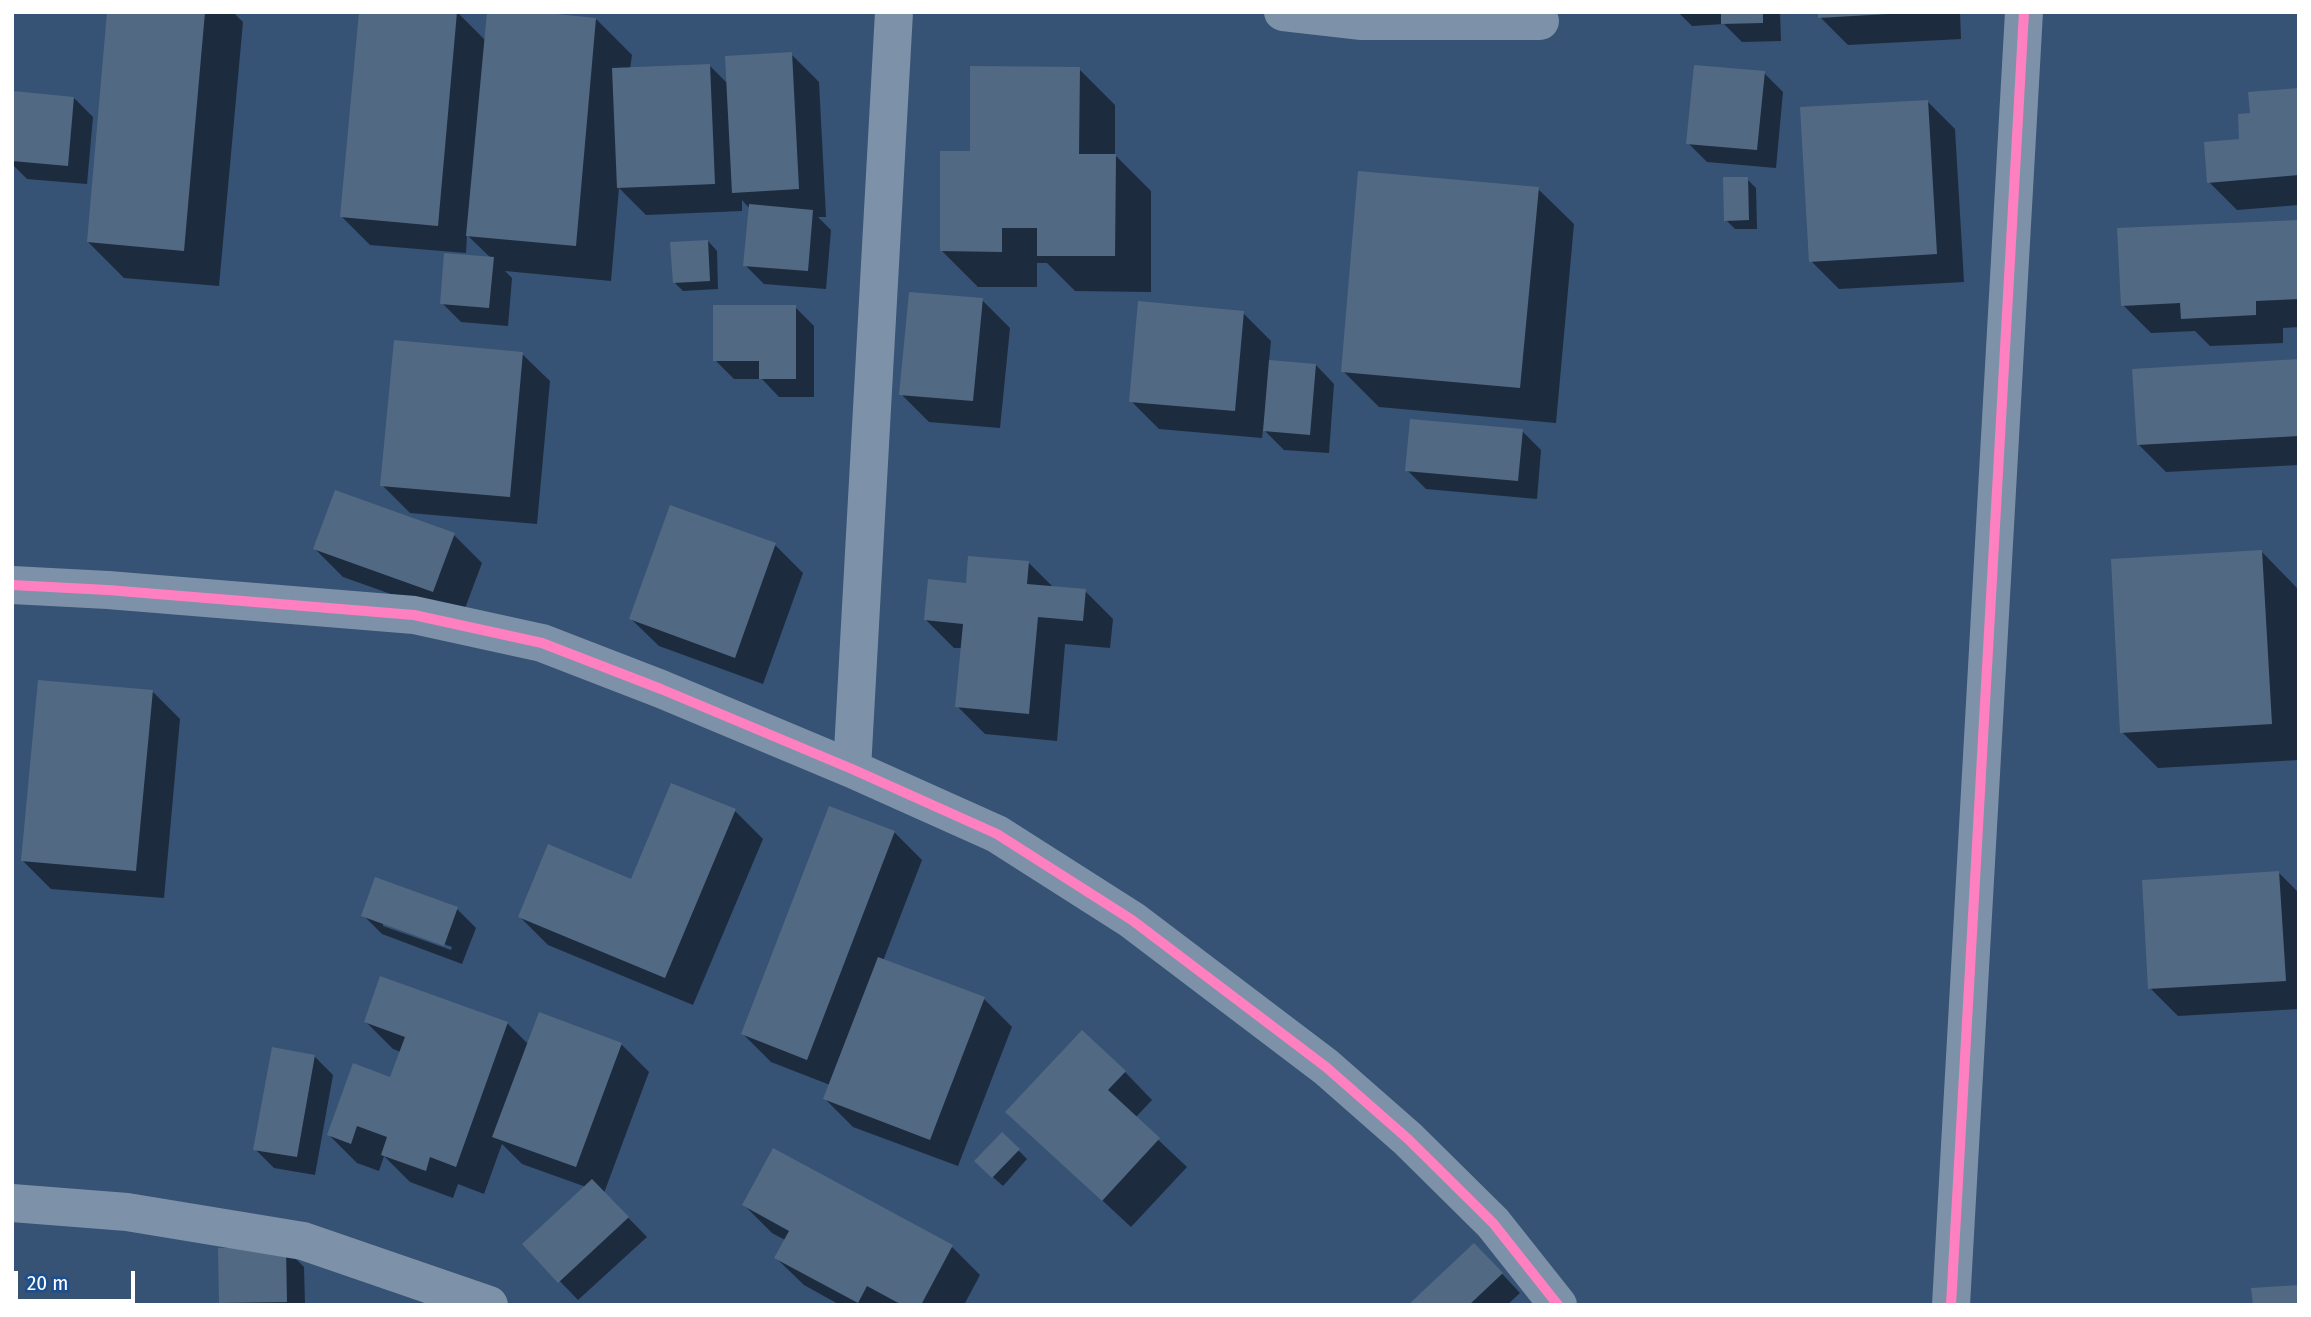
<!DOCTYPE html>
<html>
<head>
<meta charset="utf-8">
<style>
  body { margin:0 }
  #map { position:relative; width:2311px; height:1317px; overflow:hidden; background:#365274; font-family:"Fira Sans Condensed",sans-serif }
  canvas { display:block }
  .frame { position:absolute; inset:0; border:14px solid #fff; pointer-events:none }
  .scale { position:absolute; left:14px; top:1271px; width:121px; height:32px; box-sizing:border-box; border:4px solid #fff; border-top:0; padding-left:9px; font-size:21px; line-height:24px; white-space:nowrap; color:#fff; -webkit-text-stroke:5px #1b4f8f; paint-order:stroke }
</style>
</head>
<body>
<div id="map">
<canvas width="2311" height="1317"></canvas>
<div class="frame"></div>
<div class="scale">20 m</div>
</div>
<script>
const ctx = document.querySelector('canvas').getContext('2d');
ctx.lineJoin = 'round';
function fillPath(path, color) {
  ctx.fillStyle = color;
  ctx.fill(path, 'evenodd');
}
function trace(path, color, width, dash) {
  ctx.strokeStyle = color;
  ctx.lineWidth = width;
  ctx.lineCap = dash ? 'butt' : 'round';
  ctx.setLineDash(dash || []);
  ctx.stroke(path);
}
fillPath(new Path2D(`
  M109,12H233L243,22L219,286L124,278L88,242Z
  M457,12L486,41L596,19L632,55L630,69L710,66L728,84L791,54L819,82L826,217H818L831,230L826,289L764,284L745,265L750,209L742,200V211L646,215L619,188L611,281L505,271L512,278L508,326L461,322L442,303L492,259L467,235L466,253L370,245L342,217Z
  M1678,12H1780L1781,41L1742,42L1724,24L1692,26Z
  M1820,12H1960L1961,39L1848,45L1820,17Z
  M1079,69L1115,105V155L1151,191V292L1075,291L1047,263H1037V287H978L942,251Z
  M1764,73L1783,92L1776,168L1707,162L1688,143Z
  M2299,90V205L2237,210L2209,182L2241,141L2252,115Z
  M14,93L74,98L93,117L87,184L27,179L12,164Z
  M1927,101L1955,129L1964,282L1839,289L1811,261Z
  M1747,179L1756,188L1757,229H1735L1726,220Z
  M1538,189L1574,224L1556,423L1379,407L1343,371Z
  M2299,222V327L2283,328V343L2210,346L2195,331L2151,333L2123,305Z
  M708,241L717,251L718,289L683,291L674,282Z
  M982,300L1010,328L1000,428L929,422L901,394Z
  M795,307L814,326V397H779L762,379H734L715,360Z
  M1243,313L1271,341L1269,361L1316,365L1334,384L1329,453L1284,450L1263,429L1262,438L1159,429L1131,401Z
  M522,354L550,381L537,524L410,513L382,485Z
  M2299,361V465L2166,472L2138,444Z
  M1522,431L1541,450L1537,499L1426,489L1407,470Z
  M454,535L482,563L461,619L343,577L315,549Z
  M775,545L803,573L763,684L659,646L631,619Z
  M2262,552L2297,588L2299,760L2158,768L2122,732Z
  M1029,563L1054,588L1085,591L1113,619L1110,648L1065,644L1057,741L985,734L957,706L962,648H954L926,620L968,585Z
  M152,691L180,719L164,898L51,889L23,861Z
  M735,811L763,839L693,1005L548,945L520,917L632,881Z
  M894,832L922,860L883,961L984,999L1012,1027L958,1166L853,1127L825,1099L830,1085L771,1062L743,1034Z
  M2279,873L2299,893V1009L2178,1016L2150,988Z
  M457,909L476,928L462,964L382,934L363,915ZM383,922L452,947L451,950L383,926Z
  M366,1022L507,1023L529,1045L621,1044L649,1072L604,1193L647,1237L578,1300L524,1244L586,1187L522,1164L502,1144L484,1194L458,1184L453,1198L410,1182L384,1156L379,1171L357,1163L329,1135L391,1079L401,1052L393,1049Z
  M314,1056L333,1075L315,1175L274,1168L255,1149Z
  M1125,1072L1152,1100L1135,1118L1187,1167L1131,1227L1007,1112Z
  M1002,1134L1027,1159L1003,1186L985,1170Z
  M774,1150L952,1247L980,1275L964,1305H840L804,1285L776,1258L785,1240L772,1233L744,1205Z
  M285,1248L304,1267L305,1305H223L221,1303Z
  M1493,1264L1520,1293L1507,1305H1411Z`), '#0007');
fillPath(new Path2D(`
  M107,12H205L184,251L87,242Z
  M359,12H457L438,226L340,217Z
  M487,12H537L596,18L576,246L466,236Z
  M1721,12H1763V23L1721,24Z
  M1818,12H1887L1888,14L1818,18Z
  M792,52L799,189L732,193L725,56Z
  M710,64L715,184L617,188L612,68Z
  M1694,65L1765,71L1757,150L1686,144Z
  M970,66L1080,67L1079,154H1116L1115,256H1037V228H1002V252L940,251V151H970Z
  M2299,88V175L2207,183L2204,142L2239,139L2238,114L2250,113L2248,92Z
  M13,91L74,97L68,166L12,161Z
  M1928,100L1937,254L1809,262L1800,107Z
  M1358,171L1539,187L1520,388L1341,372Z
  M1723,177H1748L1749,220L1724,221Z
  M749,204L813,210L808,271L743,266Z
  M2299,220V299L2256,301V315L2181,319L2180,303L2121,306L2117,228Z
  M708,240L710,281L673,283L670,242Z
  M444,253L494,257L489,308L440,304Z
  M909,292L983,298L973,401L899,395Z
  M1138,301L1244,311L1235,411L1129,402Z
  M713,305H796V379H759V361H713Z
  M394,340L523,352L510,497L380,486Z
  M2299,359V436L2137,445L2132,369Z
  M1269,360L1316,364L1310,435L1263,431Z
  M1410,419L1523,429L1518,481L1405,471Z
  M335,490L455,533L433,592L313,549Z
  M670,505L776,543L735,658L629,619Z
  M2262,550L2272,724L2120,733L2111,559Z
  M968,556L1029,561L1027,584L1086,589L1083,621L1038,617L1029,714L955,707L963,624L924,620L928,579L966,583Z
  M38,680L153,690L136,871L21,861Z
  M671,783L736,809L665,978L518,917L548,844L631,879Z
  M829,806L895,831L807,1060L741,1034Z
  M2279,871L2286,981L2148,989L2142,880Z
  M375,877L458,907L444,946L361,916Z
  M878,957L985,997L930,1140L823,1099Z
  M380,976L508,1022L456,1167L430,1157L426,1171L381,1155L387,1137L357,1126L351,1144L327,1135L353,1063L390,1077L405,1037L364,1022Z
  M539,1012L622,1043L576,1167L492,1137Z
  M1082,1030L1126,1071L1108,1090L1160,1138L1102,1201L1005,1112Z
  M272,1047L315,1055L297,1157L253,1150Z
  M1002,1132L1020,1149L992,1178L974,1161Z
  M773,1148L953,1245L921,1305H902L867,1286L858,1303L774,1258L789,1231L742,1205Z
  M592,1179L629,1217L558,1283L522,1244Z
  M1474,1243L1503,1273L1469,1305H1408Z
  M286,1247L287,1302L219,1303L218,1248Z
  M2299,1285V1305H2253L2251,1288Z`), '#526984');
trace(new Path2D(`
  M1283,12L1362,21H1540
  M12,585L108,590L414,615L542,643L661,689L852,769L997,834L1132,920L1326,1067L1408,1139L1493,1223L1558,1305
  M852,769L894,12
  M12,1203L127,1212L303,1241L489,1305
  M1951,1305L2024,12`), '#7d92a8', 38);
trace(new Path2D(`
  M12,585L108,590L414,615L542,643L661,689L852,769L997,834L1132,920L1326,1067L1408,1139L1493,1223L1558,1305
  M1951,1305L2024,12`), '#ff80c0', 10);
</script>
</body>
</html>
